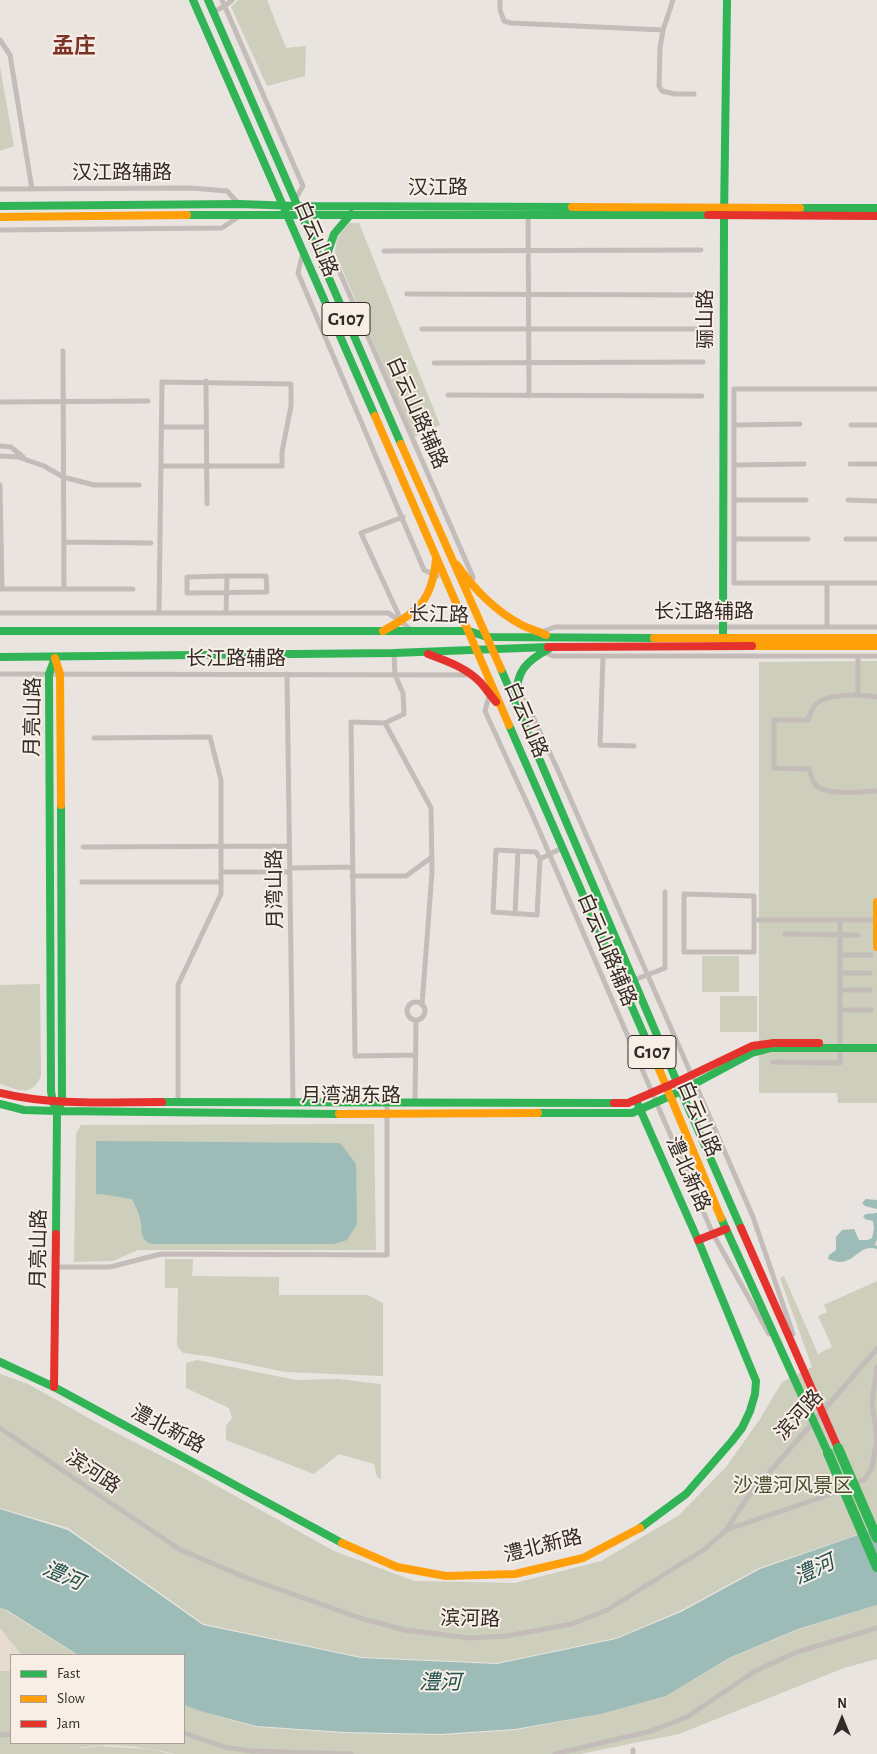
<!DOCTYPE html>
<html>
<head>
<meta charset="utf-8">
<style>
  body { margin:0 }
  #map { position:relative; width:877px; height:1754px; overflow:hidden; background:#eae4e0; font-family:"Alegreya Sans",sans-serif }
  canvas { display:block }
  .legend { position:absolute; left:10px; top:1654px; width:175px; height:90px; box-sizing:border-box; background:#f7eee6; border:1px solid #a9a09a; margin:0; padding:6px 9px; list-style:none; font-size:15px; color:#332a27 }
  .legend li { display:flex; align-items:center; gap:10px; height:25px }
  .legend b { width:25px; border:1px solid #a9a09a }
  .north { position:absolute; left:817px; top:1694px; width:50px; height:50px; -webkit-text-stroke:4px #f7eee6; paint-order:stroke; rotate:0deg; font-size:14px; font-weight:700; line-height:20px; text-align:center; color:#332a27 }
  .north::after { content:''; display:block; margin:auto; width:18px; height:22px; background:#332a27; clip-path:polygon(50% 0,100% 100%,50% 72%,0 100%) }
</style>
</head>
<body>
<div id="map">
<canvas width="877" height="1754"></canvas>
<ul class="legend">
<li><b style="height:6px;background:#30b455"></b>Fast</li>
<li><b style="height:6px;background:#ff9f0a"></b>Slow</li>
<li><b style="height:6px;background:#e5322d"></b>Jam</li>
</ul>
<div class="north">N</div>
</div>
<script>
const ctx = document.querySelector('canvas').getContext('2d');
ctx.lineJoin = 'round';
function fillPath(path, color) {
  ctx.fillStyle = color;
  ctx.fill(path, 'evenodd');
}
function trace(path, color, width, dash) {
  ctx.strokeStyle = color;
  ctx.lineWidth = width;
  ctx.lineCap = dash ? 'butt' : 'round';
  ctx.setLineDash(dash || []);
  ctx.stroke(path);
}
function label(font, color, halo, rows, align = 'center') {
  ctx.font = font + ' "Alegreya Sans","Noto Sans SC",sans-serif';
  ctx.lineWidth = 4;
  ctx.setLineDash([]);
  ctx.textBaseline = 'middle';
  ctx.strokeStyle = halo;
  ctx.fillStyle = color;
  for (const [text, x, y, turn = 0] of rows) {
    ctx.save();
    ctx.translate(x, y);
    ctx.rotate((+turn || 0) * Math.PI / 180);
    ctx.textAlign = isNaN(turn) ? turn : align;
    if (halo) ctx.strokeText(text, 0, 0);
    ctx.fillText(text, 0, 0);
    ctx.restore();
  }
}
fillPath(new Path2D(`
  M238,0H267L286,48L306,46L305,76L267,86L231,7Z
  M0,67L14,146L0,151Z
  M349,223H359L440,425L414,437L335,252L337,238Z
  M877,661V1103H838L837,1093H759V662Z
  M702,956H739V992H702Z
  M40,984L41,1076C31,1098 19,1090 0,1084V985Z
  M720,996H757V1032H720Z
  M374,1124L376,1250H138L113,1261L74,1262L76,1134L81,1125Z
  M165,1259H193L192,1276L279,1277V1295H368L383,1303V1376L285,1372L213,1357L183,1353L177,1346L178,1288H165Z
  M784,1276L818,1354L832,1347L818,1316L827,1312L824,1305L877,1281V1526L854,1536L759,1568L680,1611L616,1638L497,1663L361,1657L204,1624L68,1528L0,1508V1374L28,1384L103,1426L185,1468L334,1551L414,1581L515,1583L601,1561L678,1516L726,1467L760,1419L782,1382L812,1367L780,1278Z
  M197,1360L296,1380L338,1379L381,1384V1479L377,1477L374,1464L339,1454L314,1474L226,1440V1426L232,1418L229,1408L186,1388V1363Z
  M877,1605V1659L844,1668L679,1734L580,1754H176C144,1747 107,1741 75,1749L99,1746L148,1749L173,1754H0V1608L7,1611L77,1655H11V1743H184V1705L200,1711L256,1727L344,1733L441,1735L515,1730L601,1714L666,1696L730,1658L797,1630Z`), '#cdcebb');
fillPath(new Path2D(`
  M0,1628L20,1653L24,1655H11V1671H0Z`), '#e8dbd0');
fillPath(new Path2D(`
  M96,1141L340,1143L356,1164L357,1224L347,1240L334,1244H151C139,1239 143,1229 140,1219C139,1212 135,1206 132,1199C120,1198 109,1194 96,1194Z
  M866,1199L877,1200V1209L865,1206L862,1203Z
  M877,1213V1239L875,1245L877,1246V1249C859,1244 856,1262 840,1262C837,1262 832,1260 828,1259L829,1255L836,1250V1237L842,1230L854,1229L859,1240H868L872,1238L874,1229L873,1221L865,1219L863,1216L866,1214Z
  M0,1509L68,1530L203,1625L361,1658L497,1664L616,1639L681,1612L760,1569L855,1536L877,1527V1605L798,1629L729,1658L666,1696L601,1714L515,1729L441,1734L344,1732L256,1726L200,1711L184,1705V1655H78L7,1610L0,1608Z`), '#9dbbb7');
trace(new Path2D(`
  M222,0L303,186L296,198
  M500,0V10L504,21L511,23L663,30L673,0
  M213,12L225,6L232,0
  M663,30L660,48L659,86L662,91L675,94H694
  M0,40L10,55L32,189
  M0,189L191,188L227,191L239,204
  M528,206L529,396
  M0,230L222,228L241,215
  M384,251L701,250
  M325,254L334,259L473,577L471,586
  M302,256L298,273L424,570L437,576
  M407,294L702,295
  M422,329H703
  M63,351L64,589
  M434,363L703,362
  M206,381L207,504
  M877,389H734V583H877
  M448,395L702,396
  M0,402L148,401
  M734,425L800,424
  M851,425H877
  M161,427H206
  M0,446L11,447L23,457
  M0,456L18,457L44,466L63,477L94,485H139
  M850,464H877
  M734,465L804,464
  M0,485L2,589
  M734,500H806
  M848,500L877,501
  M734,539H808
  M846,539H877
  M64,542L151,543
  M827,583V627
  M0,589H133
  M0,613H388L401,621L412,631
  M159,613L162,382L291,384V406L282,452V466H161
  M226,613L227,576L187,577V593L267,592L266,576H227
  M401,620L361,533L403,517
  M541,632L555,627H877
  M543,652L553,656H877
  M603,656L600,745L634,746
  M858,656V696
  M0,674L469,675
  M287,674L293,1102
  M515,692L526,702L556,766L678,1044L753,1217L793,1334
  M490,693L485,711L533,816L713,1234L769,1334
  M877,697C861,694 827,693 815,705C812,709 810,715 808,720H774V768L809,769C811,775 812,783 818,787C828,795 864,792 877,791
  M385,723L404,714L403,693L395,675L394,653
  M94,738L210,737L221,780V894L178,985V1102
  M83,847L289,846
  M540,859L537,915L493,912L496,850L536,852L540,859L562,848
  M290,868L352,867
  M221,872H290
  M352,876H406L432,857
  M82,882H221
  M515,914L518,851
  M754,920V896L684,894V952H754V920H876
  M785,934L858,935
  M840,955H871
  M840,973H870
  M634,980L665,968V892
  M840,990H870
  M407 1011a9 9 0 1 1 18 0a9 9 0 1 1-18 0Z
  M840,1010H871
  M416,1055L355,1056L351,722L385,723L431,808L432,872L422,1005
  M773,1062L840,1063V920
  M415,1103L416,1020
  M56,1267H110L161,1254L387,1255V1103
  M0,1428L179,1549L247,1578L363,1619L405,1630L469,1638L507,1636L572,1624L607,1610L705,1549L726,1530L747,1498L877,1349
  M726,1530L840,1491L865,1479L872,1468L877,1439L872,1402L877,1367
  M184,1733L225,1747L251,1751L351,1754
  M0,1735L11,1734
  M633,1750V1754
  M555,1754L651,1731L687,1717L755,1671L797,1652L877,1628`), '#c3bcb9', 5);
trace(new Path2D(`
  M193,0L375,416
  M208,0L401,444
  M0,206L239,204L296,206L572,207
  M800,208H877
  M187,215H708
  M323,267L334,234L351,214
  M0,631H469L487,637L654,638
  M723,639L724,217L727,0
  M0,657L394,653L548,647
  M501,669L677,1082L741,1228
  M516,700C516,671 525,662 550,648
  M509,725L659,1069
  M636,1100L698,1240L756,1381L755,1394L750,1411L742,1428L732,1441L686,1494L640,1528
  M162,1102L614,1103
  M53,1103L51,1091L49,674L55,658
  M0,1104L24,1110L57,1111L339,1114
  M538,1113H632L681,1091L752,1053L771,1048H877
  M721,1218L828,1453
  M56,1234L57,1111L62,1102L61,805
  M0,1362L54,1387L342,1543`), '#30b455', 8);
trace(new Path2D(`
  M572,207L800,208
  M0,217L187,215
  M375,416L509,725
  M401,444L501,669
  M457,565C474,589 494,610 520,624C529,629 538,631 546,635
  M383,631C418,611 432,602 436,559
  M654,638H877
  M752,646H877
  M55,658L60,674L61,805
  M877,902V947
  M659,1069L721,1218
  M339,1114L538,1113
  M342,1543L397,1567L446,1576L515,1574L583,1558L640,1528`), '#ff9f0a', 8);
trace(new Path2D(`
  M708,215L877,216
  M548,647L752,646
  M428,654C447,661 467,668 481,683C486,689 491,696 496,702
  M0,1093C53,1106 108,1102 162,1102
  M614,1103H628L677,1082L752,1046L774,1043H819
  M741,1228L838,1448
  M698,1240L726,1229
  M54,1387L56,1234`), '#e5322d', 8);
trace(new Path2D(`
  M838,1448L877,1538
  M828,1453L877,1567`), '#30b455', 10);
for (const [x, y, w] of [
  [346,319,48],
  [652,1052,48]
]) {
  const box = new Path2D();
  box.roundRect(x - w / 2, y - 16.5, w, 33, 4);
  ctx.fillStyle = '#f7eee6';
  ctx.fill(box);
  trace(box, '#332a27', 1);
}
label('bold 19px', '#332a27', null, [
  ["G107",346,319],
  ["G107",652,1052]
]);
label('20px', '#332a27', '#f7eee6', [
  ["汉江路辅路",122,173],
  ["汉江路",438,188],
  ["白云山路",316,239,67],
  ["骊山路",706,319,-90],
  ["白云山路辅路",417,413,66],
  ["长江路辅路",704,612],
  ["长江路",439,615,2],
  ["长江路辅路",236,659],
  ["月亮山路",33,717,-89],
  ["白云山路",526,720,67],
  ["月湾山路",275,889,-91],
  ["白云山路辅路",607,950,67],
  ["月湾湖东路",351,1096],
  ["白云山路",699,1119,67],
  ["澧北新路",688,1174,66],
  ["月亮山路",39,1249,-89],
  ["滨河路",799,1415,-48],
  ["澧北新路",168,1429,28],
  ["滨河路",93,1472,34],
  ["澧北新路",543,1546,-14],
  ["滨河路",470,1619,1]
]);
label('20px', '#464f2e', '#f7eee6', [
  ["沙澧河风景区",793,1486]
]);
label('italic 21px', '#21514f', '#f7eee6', [
  ["澧河",814,1570,-25],
  ["澧河",63,1576,23],
  ["澧河",440,1683]
]);
label('bold 22px', '#7a3328', '#f7eee6', [
  ["孟庄",74,46]
]);
</script>
</body>
</html>
